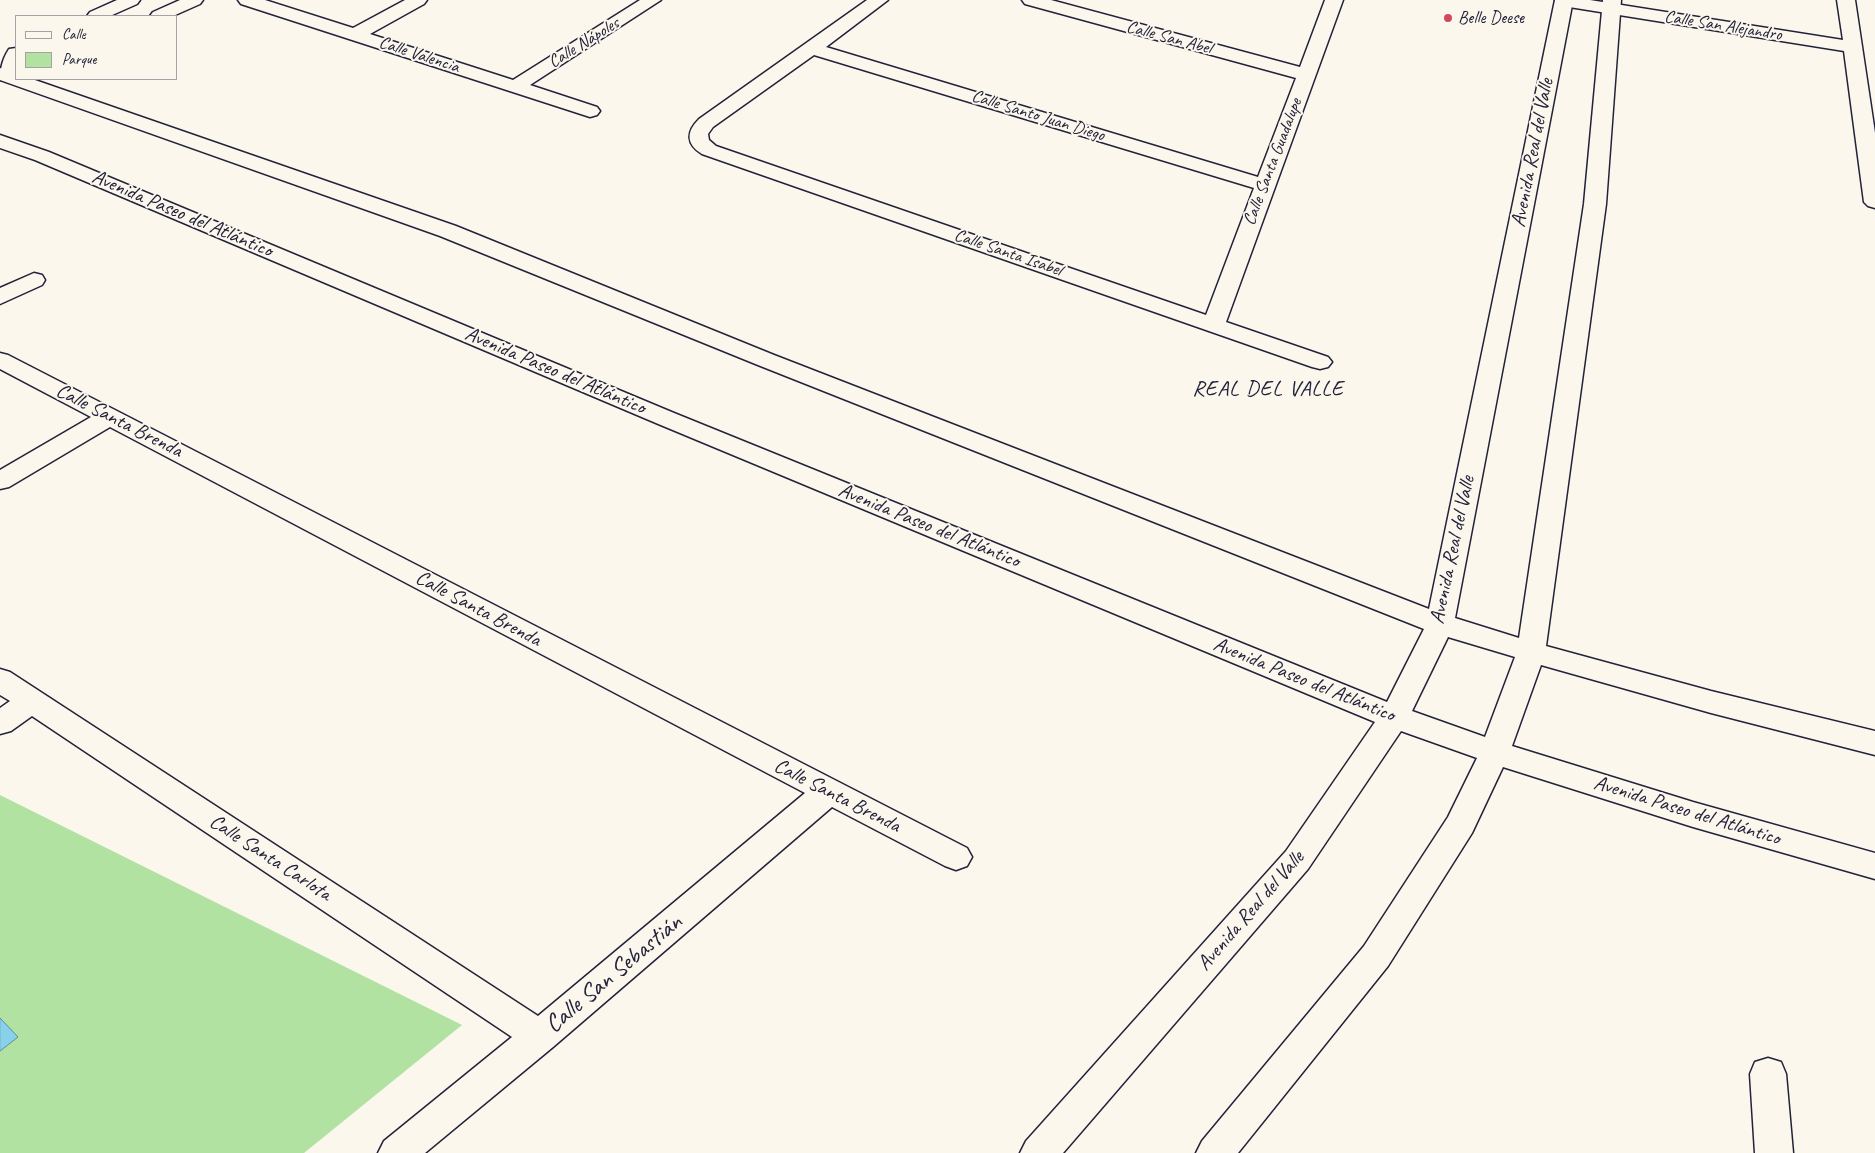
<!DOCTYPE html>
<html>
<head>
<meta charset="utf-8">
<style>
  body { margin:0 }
  #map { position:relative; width:1875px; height:1153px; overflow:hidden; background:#fbf7ec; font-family:Caveat,sans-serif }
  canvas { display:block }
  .legend { position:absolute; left:15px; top:15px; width:162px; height:65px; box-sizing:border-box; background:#fbf7ec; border:1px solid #a4a2a5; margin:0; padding:6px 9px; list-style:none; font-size:15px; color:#22223b }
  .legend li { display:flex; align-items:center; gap:10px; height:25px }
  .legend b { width:25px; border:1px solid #a4a2a5 }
</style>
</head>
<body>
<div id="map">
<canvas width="1875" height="1153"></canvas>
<ul class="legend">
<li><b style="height:6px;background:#fbf7ec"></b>Calle</li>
<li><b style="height:14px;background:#b2e2a2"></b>Parque</li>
</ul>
</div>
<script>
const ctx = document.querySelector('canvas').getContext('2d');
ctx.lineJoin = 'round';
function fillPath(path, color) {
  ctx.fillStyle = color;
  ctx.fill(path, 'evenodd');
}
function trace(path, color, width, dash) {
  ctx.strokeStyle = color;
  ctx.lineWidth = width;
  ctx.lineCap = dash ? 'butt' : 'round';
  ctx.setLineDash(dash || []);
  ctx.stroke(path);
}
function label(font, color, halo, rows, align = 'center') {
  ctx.font = font + ' Caveat,sans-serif';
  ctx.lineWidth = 4;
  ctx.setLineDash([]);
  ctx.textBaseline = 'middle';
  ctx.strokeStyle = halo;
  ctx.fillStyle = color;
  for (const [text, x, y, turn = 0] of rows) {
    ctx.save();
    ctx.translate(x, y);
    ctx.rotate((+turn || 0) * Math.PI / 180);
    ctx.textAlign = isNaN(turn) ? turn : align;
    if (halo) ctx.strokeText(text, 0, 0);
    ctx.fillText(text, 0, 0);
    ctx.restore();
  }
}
fillPath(new Path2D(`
  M0,795L462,1025L304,1153H0Z`), '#b2e2a2');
const water = new Path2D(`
  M0,1018L18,1037L0,1051Z`);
fillPath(water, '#88d1ea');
trace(water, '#5f8ba4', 1);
const street = new Path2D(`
  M117,0H140L137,4L110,16H87L90,12Z
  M180,0H203L200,4L173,16H150L153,12Z
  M238,0H265L353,28L405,0H427L424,4L370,34L513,80L640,0H661L530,85L597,107L600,111L597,115L590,117L241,4Z
  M867,0H888L826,47L1258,177L1296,78L1025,4L1022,0H1051L1300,67L1325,0H1343L1226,322L1328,357L1332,362L1328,367L1320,369L1312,367L702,154C686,144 686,132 699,119ZM814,55L1254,188L1206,315L716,146L709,140L708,134L713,127Z
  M1555,0H1590L1843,40L1837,0H1855L1875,133V208L1868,206L1864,202L1844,51L1563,6L1557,5Z
  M16,48V76L14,80H0C0,69 3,58 9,49Z
  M34,273L42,275L45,280L42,285L0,304V288Z
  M0,353L8,355L967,848L972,857L967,866L956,870L945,866L832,807L553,1047L425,1153H378L384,1141L512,1037L32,716L11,731L0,734V708L10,701L0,695V669L10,672L538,1016L805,793L110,427L9,487L0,489V470L91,417L0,369Z
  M1768,1058L1781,1062L1786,1074L1793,1153H1755L1750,1074L1755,1062Z`);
const secondary = new Path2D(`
  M1555,0H1573L1455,618L1519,638L1584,204L1603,0H1621L1606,204L1546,646L1711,691L1875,731V755L1711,713L1541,665L1512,746L1693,802L1875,853V879L1693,827L1503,767L1472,833L1388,966L1238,1153H1196L1202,1141L1364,946L1448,817L1477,758L1401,731L1308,869L1063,1153H1020L1026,1141L1286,851L1375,722L656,423L35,160L0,148V135L49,152L674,413L1387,702L1424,629L758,365L440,236L0,80V68L16,73V79H32L456,226L774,355L1429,609ZM1448,637L1515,657L1485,737L1412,711Z`);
trace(street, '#22223b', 3);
trace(secondary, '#22223b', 3);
fillPath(street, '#fbf7ec');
fillPath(secondary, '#fbf7ec');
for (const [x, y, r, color] of [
  [1448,18,5,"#d1495b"]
]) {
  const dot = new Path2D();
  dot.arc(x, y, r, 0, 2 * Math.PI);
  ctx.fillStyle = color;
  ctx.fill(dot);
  trace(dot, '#fbf7ec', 2);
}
label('18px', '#22223b', '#fbf7ec', [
  ["Belle Deese",1458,18]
], 'left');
label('18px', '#22223b', '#fbf7ec', [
  ["Calle San Alejandro",1723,26,9],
  ["Calle San Abel",1169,38,15],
  ["Calle Nápoles",584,43,-32],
  ["Calle Valencia",419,55,18],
  ["Calle Santo Juan Diego",1038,116,17],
  ["Calle Santa Guadalupe",1273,162,-69],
  ["Calle Santa Isabel",1008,253,19]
]);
label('21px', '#22223b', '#fbf7ec', [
  ["Avenida Real del Valle",1533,153,-79],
  ["Avenida Paseo del Atlántico",182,214,23],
  ["Avenida Paseo del Atlántico",555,371,23],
  ["Calle Santa Brenda",119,421,27],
  ["Avenida Paseo del Atlántico",929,526,22],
  ["Avenida Real del Valle",1453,550,-78],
  ["Calle Santa Brenda",478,609,28],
  ["Avenida Paseo del Atlántico",1304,680,22],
  ["Calle Santa Brenda",837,796,27],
  ["Avenida Paseo del Atlántico",1687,811,17],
  ["Calle Santa Carlota",270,858,33],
  ["Avenida Real del Valle",1251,911,-49]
]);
ctx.letterSpacing = '1px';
label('22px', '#22223b', '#fbf7ec', [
  ["REAL DEL VALLE",1268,389]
]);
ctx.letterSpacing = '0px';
label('25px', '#22223b', '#fbf7ec', [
  ["Calle San Sebastián",614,974,-40]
]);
</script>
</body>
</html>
